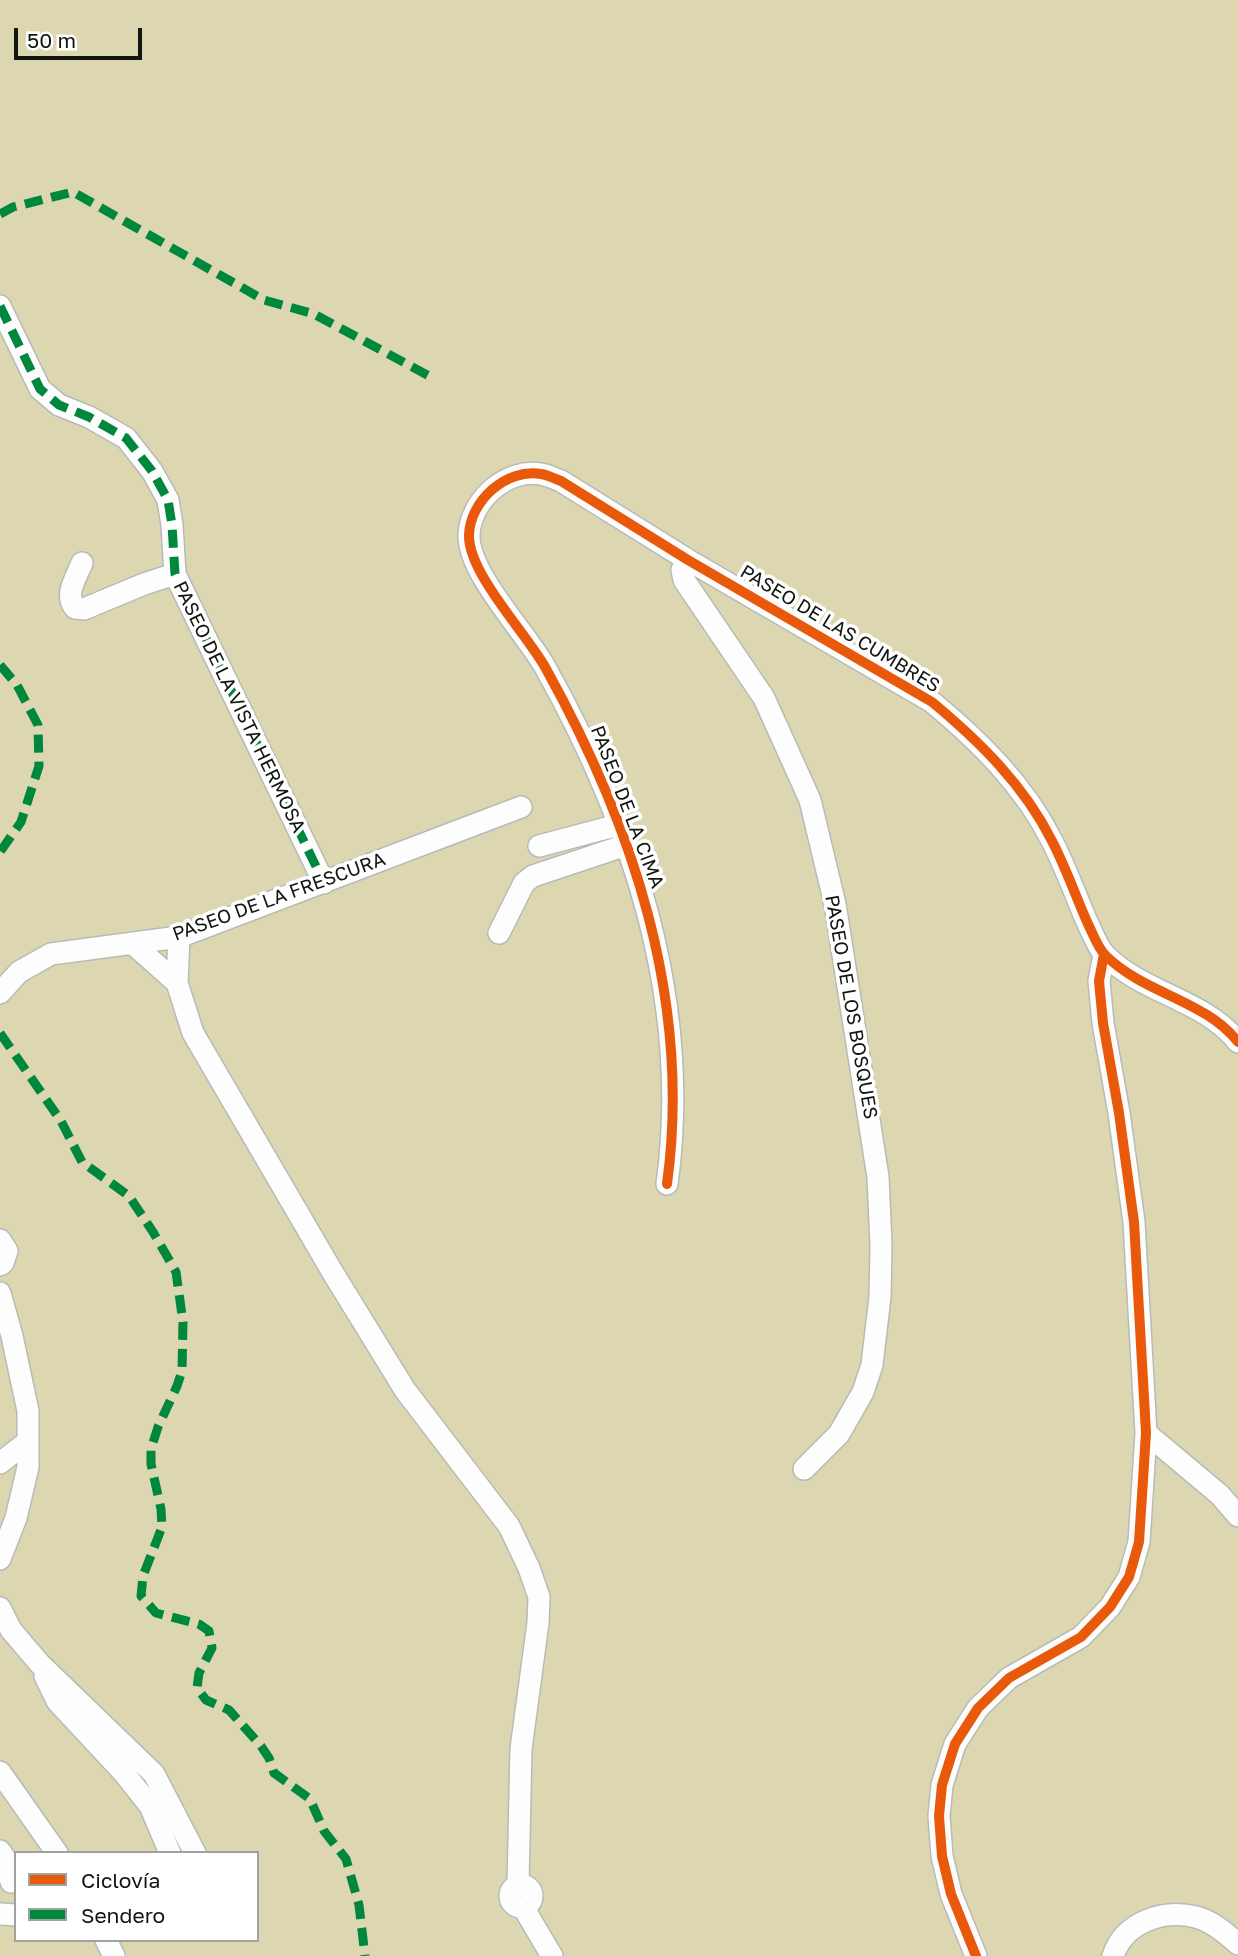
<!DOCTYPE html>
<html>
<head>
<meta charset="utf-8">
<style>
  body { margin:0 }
  #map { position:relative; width:1238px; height:1956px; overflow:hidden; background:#ebf2ea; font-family:"Golos Text",sans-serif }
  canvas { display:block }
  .legend { position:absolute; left:14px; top:1851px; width:245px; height:91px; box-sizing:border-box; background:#fff; border:2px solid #a0a2a0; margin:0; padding:9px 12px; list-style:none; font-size:21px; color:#121611 }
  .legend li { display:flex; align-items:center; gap:14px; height:35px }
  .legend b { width:35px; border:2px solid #a0a2a0 }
  .scale { position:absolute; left:14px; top:28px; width:128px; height:32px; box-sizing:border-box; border:4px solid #121611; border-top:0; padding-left:9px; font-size:21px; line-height:24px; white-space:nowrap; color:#121611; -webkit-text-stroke:5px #fff; paint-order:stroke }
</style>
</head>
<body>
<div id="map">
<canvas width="1238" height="1956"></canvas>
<ul class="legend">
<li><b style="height:9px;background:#e8590c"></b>Ciclovía</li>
<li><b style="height:9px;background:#00873e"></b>Sendero</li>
</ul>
<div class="scale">50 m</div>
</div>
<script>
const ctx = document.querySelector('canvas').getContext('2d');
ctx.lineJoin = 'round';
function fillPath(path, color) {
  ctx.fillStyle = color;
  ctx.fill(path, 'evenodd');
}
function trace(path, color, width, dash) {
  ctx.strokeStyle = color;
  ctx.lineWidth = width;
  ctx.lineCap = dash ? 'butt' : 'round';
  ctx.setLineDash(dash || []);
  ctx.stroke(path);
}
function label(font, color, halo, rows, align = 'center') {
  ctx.font = font + ' "Golos Text",sans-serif';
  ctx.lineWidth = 7;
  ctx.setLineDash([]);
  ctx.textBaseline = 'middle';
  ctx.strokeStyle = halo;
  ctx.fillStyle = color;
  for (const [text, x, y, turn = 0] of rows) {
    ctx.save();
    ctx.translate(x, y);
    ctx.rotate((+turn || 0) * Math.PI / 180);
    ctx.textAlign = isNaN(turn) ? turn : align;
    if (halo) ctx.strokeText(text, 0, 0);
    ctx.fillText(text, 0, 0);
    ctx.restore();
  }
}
fillPath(new Path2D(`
  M0,0H1238V1956H0ZM16,1853H257V1940H16Z`), '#ddd7b1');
const minor = new Path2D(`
  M0,306L40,389L59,405L89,417L126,438L152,471L168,500L172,525L175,574L324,883
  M688,560L682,570L684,580L764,698L810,800L835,904L878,1177L881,1245L880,1297L872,1365L863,1392L839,1434L804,1469
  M82,563C76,578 64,595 75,608L84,609L144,584L175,574
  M539,846L618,825
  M499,933L524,883L533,876L626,845
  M179,937L177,983L193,1033L333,1273L405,1390L509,1526L529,1568L539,1597L538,1623L521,1749L518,1885
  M132,943L177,983
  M0,993L19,972L51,954L179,937L521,807
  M667,1184C692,1001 633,825 545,667C526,633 468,573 469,535C470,501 506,468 541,474C548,475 555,479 561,481L688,560L932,702C979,741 1024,785 1052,841C1066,868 1076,897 1088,924C1093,934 1098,949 1106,956C1145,994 1205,1000 1238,1042
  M0,1240L7,1251L3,1263L0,1265
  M0,1293L12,1336L28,1411V1467L16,1518L0,1559
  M1146,1433L1220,1495L1238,1516
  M0,1463L27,1442
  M0,1608L11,1630L40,1664L154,1774L195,1853
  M45,1676L57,1701L124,1773L150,1806L170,1853
  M0,1772L57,1853
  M0,1851L6,1860L11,1882
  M510 1896a11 11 0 1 1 22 0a11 11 0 1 1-22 0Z
  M523,1907L552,1956
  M0,1914L16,1915
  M106,1940L114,1956
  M976,1956L951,1894L942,1856L939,1816L942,1785L955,1744L978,1708L1009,1678L1081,1637L1110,1607L1129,1577L1139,1542L1146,1433L1134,1222L1119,1113L1103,1023L1099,981L1104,954
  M1113,1956C1124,1922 1163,1909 1196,1917C1212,1921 1226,1933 1238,1944`);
trace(minor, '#b6bcb5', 24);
trace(minor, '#fcfdfc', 21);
trace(new Path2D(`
  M0,214L13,207L73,192L264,300L314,314L431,377
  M0,306L40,389L59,405L89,417L126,438L152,471L168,500L172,525L175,574L324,883
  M0,665L17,685L38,725L39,766L21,822L0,852
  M0,1033L61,1121L82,1162L129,1196L153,1232L176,1272L183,1322L182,1371L177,1386L158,1427L151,1449V1464L161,1509L162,1527L143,1576L141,1596L156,1613L199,1624L209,1631L212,1648L199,1673L197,1688L206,1700L229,1710L261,1746L269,1758L274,1773L310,1799L324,1831L346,1859L359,1905L365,1956`), '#00873e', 9, [18, 9]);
trace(new Path2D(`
  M667,1184C692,1001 633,825 545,667C526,633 468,573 469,535C470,501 506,468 541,474C548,475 555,479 561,481L688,560L932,702C979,741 1024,785 1052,841C1066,868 1076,897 1088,924C1093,934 1098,949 1106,956C1145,994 1205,1000 1238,1042
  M976,1956L951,1894L942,1856L939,1816L942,1785L955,1744L978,1708L1009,1678L1081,1637L1110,1607L1129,1577L1139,1542L1146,1433L1134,1222L1119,1113L1103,1023L1099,981L1104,954`), '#e8590c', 10);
label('19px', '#121611', '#fff', [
  ["PASEO DE LAS CUMBRES",840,629,31],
  ["PASEO DE LA VISTA HERMOSA",239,707,64],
  ["PASEO DE LA CIMA",627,807,69],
  ["PASEO DE LA FRESCURA",279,897,-20],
  ["PASEO DE LOS BOSQUES",851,1007,80]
]);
</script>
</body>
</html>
